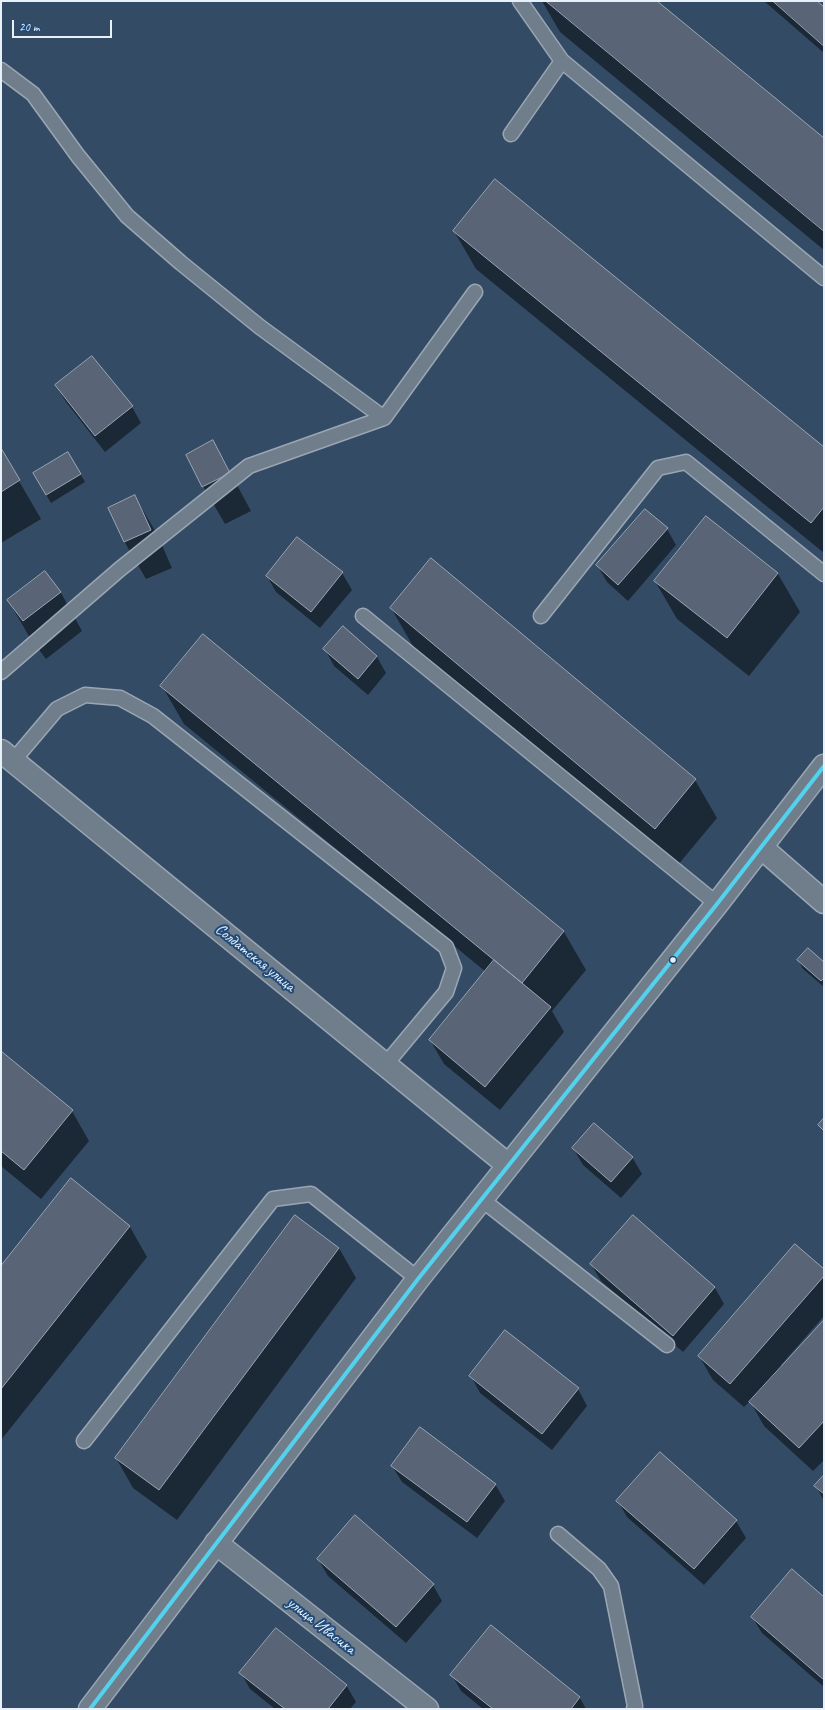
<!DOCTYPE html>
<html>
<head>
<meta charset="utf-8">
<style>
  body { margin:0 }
  #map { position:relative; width:825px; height:1710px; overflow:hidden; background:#344b65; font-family:Caveat,sans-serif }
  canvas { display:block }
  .frame { position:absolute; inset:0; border:2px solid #e8f1f8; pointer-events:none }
  .scale { position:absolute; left:12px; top:20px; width:100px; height:18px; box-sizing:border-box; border:2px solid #e8f1f8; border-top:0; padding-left:5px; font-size:12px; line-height:14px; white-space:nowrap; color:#e8f1f8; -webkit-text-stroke:3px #1f4a7a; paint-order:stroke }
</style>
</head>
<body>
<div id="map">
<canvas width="825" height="1710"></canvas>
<div class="frame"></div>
<div class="scale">20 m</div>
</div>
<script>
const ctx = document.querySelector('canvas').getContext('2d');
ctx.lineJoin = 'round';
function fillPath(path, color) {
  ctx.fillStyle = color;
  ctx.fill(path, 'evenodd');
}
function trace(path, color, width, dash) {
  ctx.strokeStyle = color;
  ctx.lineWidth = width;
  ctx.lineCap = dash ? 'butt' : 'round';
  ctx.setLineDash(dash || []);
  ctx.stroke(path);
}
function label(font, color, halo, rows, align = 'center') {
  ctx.font = font + ' Caveat,sans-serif';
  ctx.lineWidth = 4;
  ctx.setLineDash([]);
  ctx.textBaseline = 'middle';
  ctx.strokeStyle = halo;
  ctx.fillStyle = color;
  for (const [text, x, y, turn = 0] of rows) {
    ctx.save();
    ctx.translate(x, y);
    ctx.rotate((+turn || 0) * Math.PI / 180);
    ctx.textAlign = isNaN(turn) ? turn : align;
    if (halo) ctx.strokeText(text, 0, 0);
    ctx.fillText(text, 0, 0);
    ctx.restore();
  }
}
fillPath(new Path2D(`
  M542,1H656L824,140V250L560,32Z
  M764,1H815L824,8V53Z
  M454,231L824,448V553L476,269Z
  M56,386L132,407L141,423L105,452L66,402Z
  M213,441L251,511L225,524L203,486Z
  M1,450L41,519L1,543Z
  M68,453L85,482L51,503L34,474Z
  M135,497L157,534L172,568L146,579L124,541Z
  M706,517L778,574L800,612L749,676L677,619L655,581Z
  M667,529L676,545L628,601L607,582L597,565Z
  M44,572L61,593L82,631L46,659L30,638L8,600Z
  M342,573L352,590L320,628L276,592L267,576Z
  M391,608L695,780L717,818L677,866L413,646Z
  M343,628L377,657L386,673L368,695L334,666L325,649Z
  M203,636L564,932L586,970L552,1011L564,1032L500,1110L444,1064L430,1040L486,972L184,724L162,686Z
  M798,960L824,964V987L803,969Z
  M1,1052L72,1111L89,1141L41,1199L1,1166Z
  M573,1148L632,1157L642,1174L621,1198L583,1165Z
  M71,1180L130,1227L147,1257L1,1440V1267Z
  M633,1217L715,1288L724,1304L683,1352L601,1281L591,1264Z
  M339,1248L356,1278L177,1520L133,1488L116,1458Z
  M824,1271V1316L781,1365L783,1366L824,1321V1460L813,1471L764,1426L750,1401L744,1407L713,1380L699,1356Z
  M471,1376L578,1389L587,1406L552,1450L480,1393Z
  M660,1453L736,1521L746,1538L704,1585L627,1517L618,1501Z
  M392,1466L495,1484L505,1501L477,1538L402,1482Z
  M824,1477V1501L816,1486Z
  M318,1559L433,1585L442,1601L406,1643L328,1576Z
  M824,1598V1687L762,1633L752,1617Z
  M491,1626L580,1698L586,1709H483L461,1691L452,1675Z
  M241,1673L346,1685L356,1702L350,1709H275L250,1689Z`), '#0007');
const building = new Path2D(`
  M546,1H657L824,138V231Z
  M773,1H817L824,7V46Z
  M495,179L824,447V507L811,523L453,231Z
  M92,356L133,406L95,436L55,385Z
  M213,440L230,473L202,487L186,455Z
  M1,448L20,480L1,492Z
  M68,452L81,474L46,495L33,473Z
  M135,495L151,530L124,542L108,508Z
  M645,509L668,528L618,585L596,565Z
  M706,516L778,573L727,638L654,581Z
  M297,537L343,572L311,612L266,576Z
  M431,558L696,779L655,829L390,608Z
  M45,571L61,592L23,621L7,600Z
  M343,626L377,656L358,679L323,649Z
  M203,634L564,931L522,983L160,686Z
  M808,948L824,962V978L821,981L797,960Z
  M494,960L551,1007L485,1087L429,1040Z
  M1,1051L73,1110L24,1170L1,1151Z
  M824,1118V1131L818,1125Z
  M594,1123L633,1157L611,1182L572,1148Z
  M71,1178L130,1226L1,1389V1266Z
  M295,1215L339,1248L159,1490L115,1458Z
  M633,1215L715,1287L673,1336L590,1264Z
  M795,1244L824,1269V1276L730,1384L698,1356Z
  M824,1320V1421L799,1448L749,1402Z
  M505,1330L579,1388L542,1434L469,1376Z
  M420,1427L496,1484L467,1522L391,1466Z
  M660,1452L737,1520L694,1569L616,1501Z
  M824,1475V1494L814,1486Z
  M355,1515L434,1584L396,1627L317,1559Z
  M792,1569L824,1597V1680L751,1617Z
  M491,1625L580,1697L571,1709H493L450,1675Z
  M276,1628L347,1685L328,1709H285L239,1673Z`);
fillPath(building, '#596576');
trace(building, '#9aa6b3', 1);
const lane = new Path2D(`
  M562,61L824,278
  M1,70L33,94L78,156L127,216L181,263L260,327L384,418
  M511,134L562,61L520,1
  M363,616L717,904
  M541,616L658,468L686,462L824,574
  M1,672L120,569L249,466L384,418L475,292
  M13,761L57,709L85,695L120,698L153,716L446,947L454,968L446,992L386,1064
  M481,1199L667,1345
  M84,1441L273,1199L311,1194L418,1279
  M558,1534L599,1569L611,1586L635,1706L634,1709`);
const street = new Path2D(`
  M1,751L508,1165
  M762,848L824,902
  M216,1543L427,1709`);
const secondary = new Path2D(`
  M90,1709L418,1279L717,904L824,766`);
trace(lane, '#9aa6b3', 17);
trace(street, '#9aa6b3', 25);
trace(secondary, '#9aa6b3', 25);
trace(lane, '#707e8c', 14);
trace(street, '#707e8c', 22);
trace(secondary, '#707e8c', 22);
trace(new Path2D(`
  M90,1709L418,1279L717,904L824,766`), '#53d2ee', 4);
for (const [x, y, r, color] of [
  [673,960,3.5,"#e8f1f8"]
]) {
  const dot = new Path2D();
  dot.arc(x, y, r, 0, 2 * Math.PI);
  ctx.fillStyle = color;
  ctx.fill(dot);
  trace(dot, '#1f4a7a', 1.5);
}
label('16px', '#e8f1f8', '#1f4a7a', [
  ["Солдатская улица",255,958,39],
  ["улица Ивасика",321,1626,38]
]);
</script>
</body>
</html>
